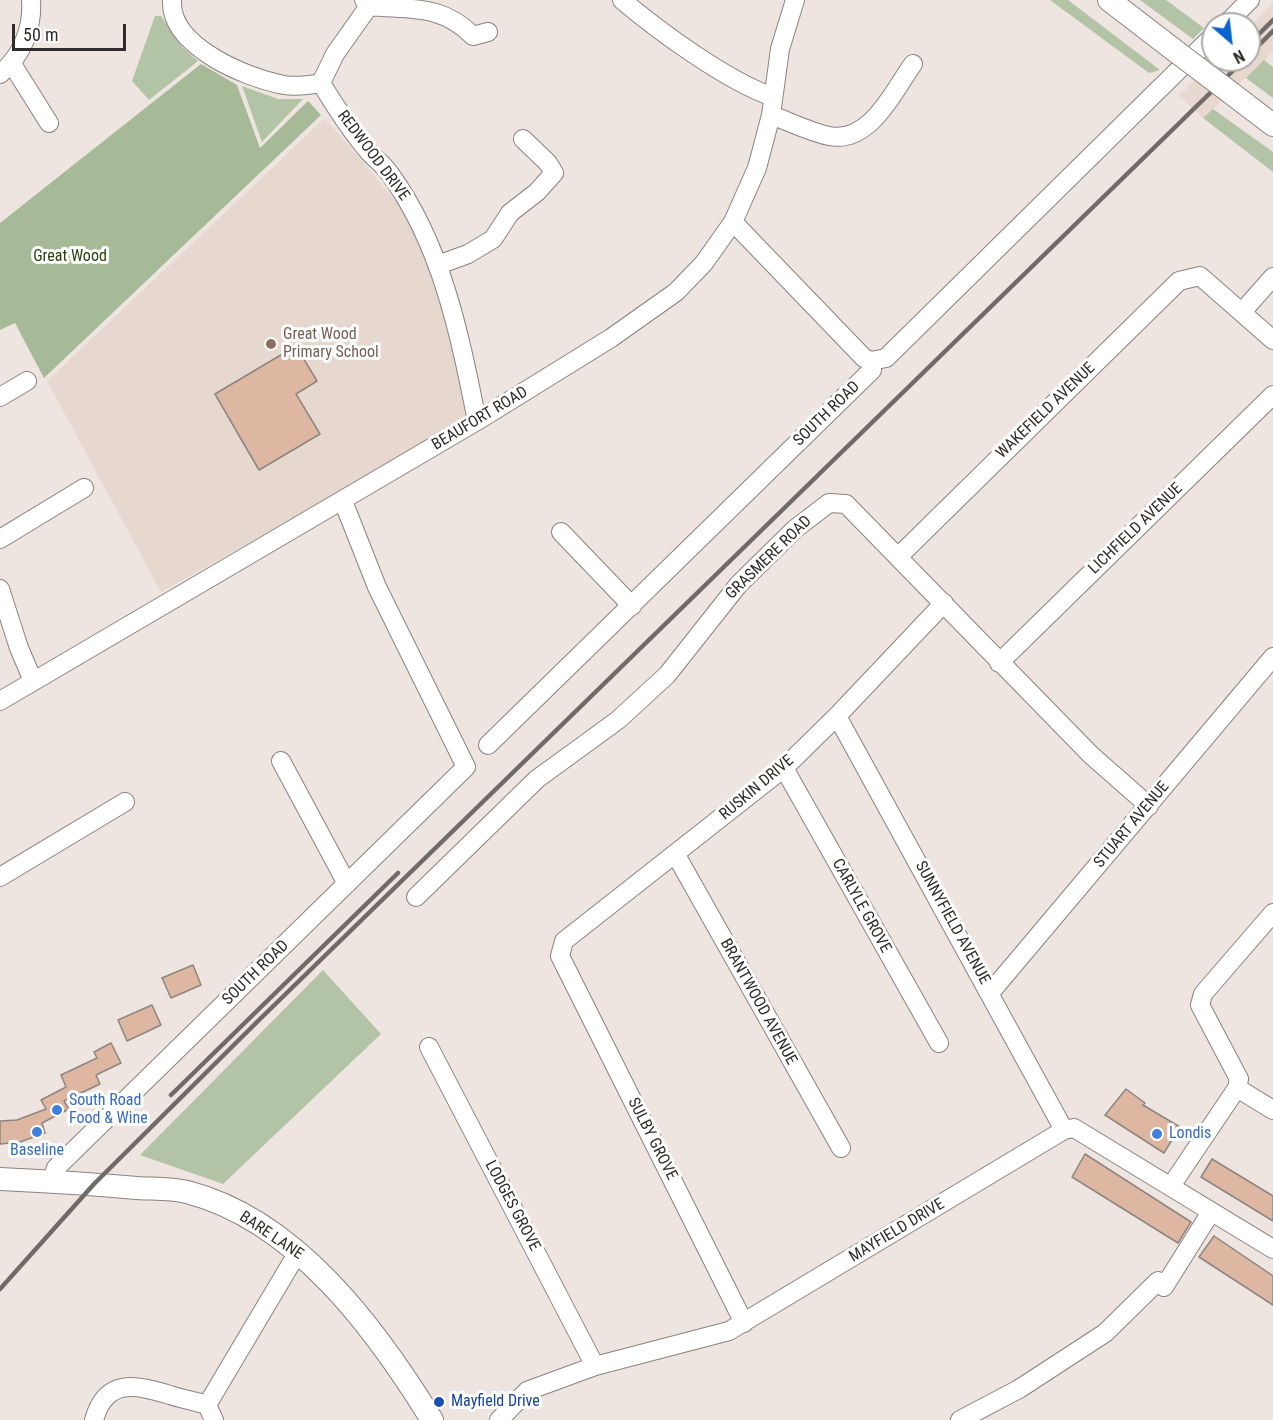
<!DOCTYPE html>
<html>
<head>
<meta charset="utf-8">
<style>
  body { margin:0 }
  #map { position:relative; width:1273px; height:1420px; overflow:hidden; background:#eee5e0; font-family:"Roboto Condensed",sans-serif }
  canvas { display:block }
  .north { position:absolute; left:1201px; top:12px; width:60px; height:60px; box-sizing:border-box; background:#fff; border:2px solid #acabaa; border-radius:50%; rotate:152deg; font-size:16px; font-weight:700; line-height:24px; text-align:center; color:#2f2c2a }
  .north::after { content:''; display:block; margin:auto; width:21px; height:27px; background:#0a64ce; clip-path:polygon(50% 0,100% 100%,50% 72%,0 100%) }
  .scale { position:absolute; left:12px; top:24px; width:114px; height:27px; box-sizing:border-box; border:3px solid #2f2c2a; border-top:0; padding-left:8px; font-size:18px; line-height:21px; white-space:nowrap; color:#2f2c2a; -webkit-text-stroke:4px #fff; paint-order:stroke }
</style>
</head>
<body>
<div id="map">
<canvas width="1273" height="1420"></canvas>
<div class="north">N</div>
<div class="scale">50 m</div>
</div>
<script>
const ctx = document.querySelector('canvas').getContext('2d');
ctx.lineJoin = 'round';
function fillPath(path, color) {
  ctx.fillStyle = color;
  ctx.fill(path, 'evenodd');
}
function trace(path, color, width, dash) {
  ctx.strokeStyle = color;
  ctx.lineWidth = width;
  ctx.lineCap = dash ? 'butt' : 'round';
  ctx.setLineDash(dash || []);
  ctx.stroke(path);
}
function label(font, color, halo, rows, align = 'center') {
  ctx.font = font + ' "Roboto Condensed",sans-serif';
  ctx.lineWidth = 6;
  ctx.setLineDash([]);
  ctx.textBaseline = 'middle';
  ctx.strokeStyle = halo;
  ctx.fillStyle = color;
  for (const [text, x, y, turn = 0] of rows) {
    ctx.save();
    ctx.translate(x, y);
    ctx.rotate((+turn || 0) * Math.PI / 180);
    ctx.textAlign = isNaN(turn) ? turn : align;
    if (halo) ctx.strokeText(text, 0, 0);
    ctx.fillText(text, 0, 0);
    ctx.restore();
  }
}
fillPath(new Path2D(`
  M1273,3V52L1203,118L1179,96L1215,60H1249V27Z
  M325,118L410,218L446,307L477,415L161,592L47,381Z`), '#e6d7cf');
fillPath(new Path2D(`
  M1050,0H1068L1160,70L1149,73Z
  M1140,0H1166L1204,28L1193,39Z
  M155,16H161L182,47L198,61L149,100L132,81Z
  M1264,60L1273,67V98L1246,78Z
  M242,86L278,99H303L262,142Z
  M1213,109L1273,152V172L1203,118Z
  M323,970L381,1034L223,1184L140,1155Z`), '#b2c4a5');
fillPath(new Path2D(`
  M201,64L237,85L260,148L308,101L321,115L44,378L15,323L0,330V223Z`), '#a6ba97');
const building = new Path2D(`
  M296,346L317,381L296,394L320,434L259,470L215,394Z
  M193,965L201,985L171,998L162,978Z
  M152,1005L161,1025L127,1041L118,1020Z
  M111,1043L121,1063L96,1075L100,1084L64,1101L69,1109L42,1123L45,1133L20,1142L0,1144V1121L17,1120L46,1109L41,1100L66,1087L61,1075L97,1058L94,1052Z
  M1126,1089L1145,1103L1143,1105L1180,1127L1164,1153L1105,1115Z
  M1085,1154L1191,1222L1178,1243L1072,1177Z
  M1212,1159L1273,1196V1221L1201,1177Z
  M1214,1236L1273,1276V1305L1199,1257Z`);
fillPath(building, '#deb7a3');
trace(building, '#8d8580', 1.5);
const minor = new Path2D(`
  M172,0C169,46 246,78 284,85C296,87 310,85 321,83
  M364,0L369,6C411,10 442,4 473,36L488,32
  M622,0C660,32 727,81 773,97
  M369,6L335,54L321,83C335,106 351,131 368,151C375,159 384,165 390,174C442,245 460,336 477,421
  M1226,24L1250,0
  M12,64L49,123
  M0,74C22,56 33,28 31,0
  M771,115C790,122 810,132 829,136C870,144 893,92 913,64
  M733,222L864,358L871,361
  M438,265L468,254L493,239L510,213L537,192L554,173L548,163L523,139
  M1242,312L1273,277
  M0,397L27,381
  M561,532L632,606
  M0,539L84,488
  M898,557L1179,281L1200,276L1273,340
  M0,589L19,648L33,681
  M999,663L1273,395
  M0,701L477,421L611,338L676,292L704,263L733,222L757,168L771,115L780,49L795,0
  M837,716L1064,1130
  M488,745L872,370L871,361L886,358L1213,36
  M281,761L347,884
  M784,768L939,1043
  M676,855L841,1148
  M0,877L125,802
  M416,897L537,779L618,720L667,675L739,584L795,529L829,503L846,504L1091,755L1149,806
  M990,993L1273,657
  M429,1047L595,1366
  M1237,1088L1273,1110
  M51,1182L56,1168L466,767L377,587L343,501
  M1171,1186L1237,1088L1239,1079L1200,1005L1203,994L1273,913
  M1164,1287L1211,1212
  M744,1323L560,956L564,941L784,768L837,716L944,603
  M207,1405L298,1252
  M94,1420C106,1377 136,1385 170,1395C182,1399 195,1401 207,1405L214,1420
  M499,1420L527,1391L595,1366L729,1331L1064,1130L1074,1128L1273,1249
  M960,1420L1019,1389L1105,1333L1158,1281`);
const major = new Path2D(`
  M1109,0L1178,53
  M1231,93L1273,125
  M0,1179C46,1181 91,1184 137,1188C153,1189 171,1188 187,1192C296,1220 376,1329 432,1420`);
trace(minor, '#8a827e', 20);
trace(major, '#8a827e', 24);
trace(minor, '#fff', 18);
trace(major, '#fff', 22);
trace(new Path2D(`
  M1258,35L1273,20
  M1249,55L1273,31
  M171,1095L398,873
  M0,1289L94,1184L260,1019L1244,60`), '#706b68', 4.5);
const majorBridge = new Path2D(`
  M1178,53L1231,93`);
trace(majorBridge, '#8a827e', 24, []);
trace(majorBridge, '#fff', 22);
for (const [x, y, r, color] of [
  [271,344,6,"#8d6e63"],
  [57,1110,6,"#3f7fe0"],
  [37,1132,6,"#3f7fe0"],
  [1157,1134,6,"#3f7fe0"],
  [439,1402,6,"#1a4fb4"]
]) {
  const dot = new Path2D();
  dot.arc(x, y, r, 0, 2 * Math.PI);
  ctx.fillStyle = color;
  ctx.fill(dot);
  trace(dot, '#fff', 2);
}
label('16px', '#2f2c2a', '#fff', [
  ["REDWOOD DRIVE",373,156,53],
  ["WAKEFIELD AVENUE",1046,411,-44],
  ["SOUTH ROAD",827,414,-44],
  ["BEAUFORT ROAD",480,419,-31],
  ["LICHFIELD AVENUE",1136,529,-44],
  ["GRASMERE ROAD",769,558,-44],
  ["RUSKIN DRIVE",757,788,-40],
  ["STUART AVENUE",1132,825,-50],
  ["CARLYLE GROVE",861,906,61],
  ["SUNNYFIELD AVENUE",952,923,61],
  ["SOUTH ROAD",256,973,-44],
  ["BRANTWOOD AVENUE",758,1002,61],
  ["SULBY GROVE",652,1139,63],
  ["LODGES GROVE",512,1206,62],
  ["MAYFIELD DRIVE",897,1231,-31],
  ["BARE LANE",271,1236,34]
]);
label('16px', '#28410c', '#fff', [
  ["Great Wood",70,257]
]);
label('16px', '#785e54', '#fff', [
  ["Great Wood",283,335],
  ["Primary School",283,353]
], 'left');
label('16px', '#366cbe', '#fff', [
  ["South Road",69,1101],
  ["Food & Wine",69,1119],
  ["Londis",1169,1134],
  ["Baseline",37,1151,"center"]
], 'left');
label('16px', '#164399', '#fff', [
  ["Mayfield Drive",451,1402]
], 'left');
</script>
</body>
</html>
